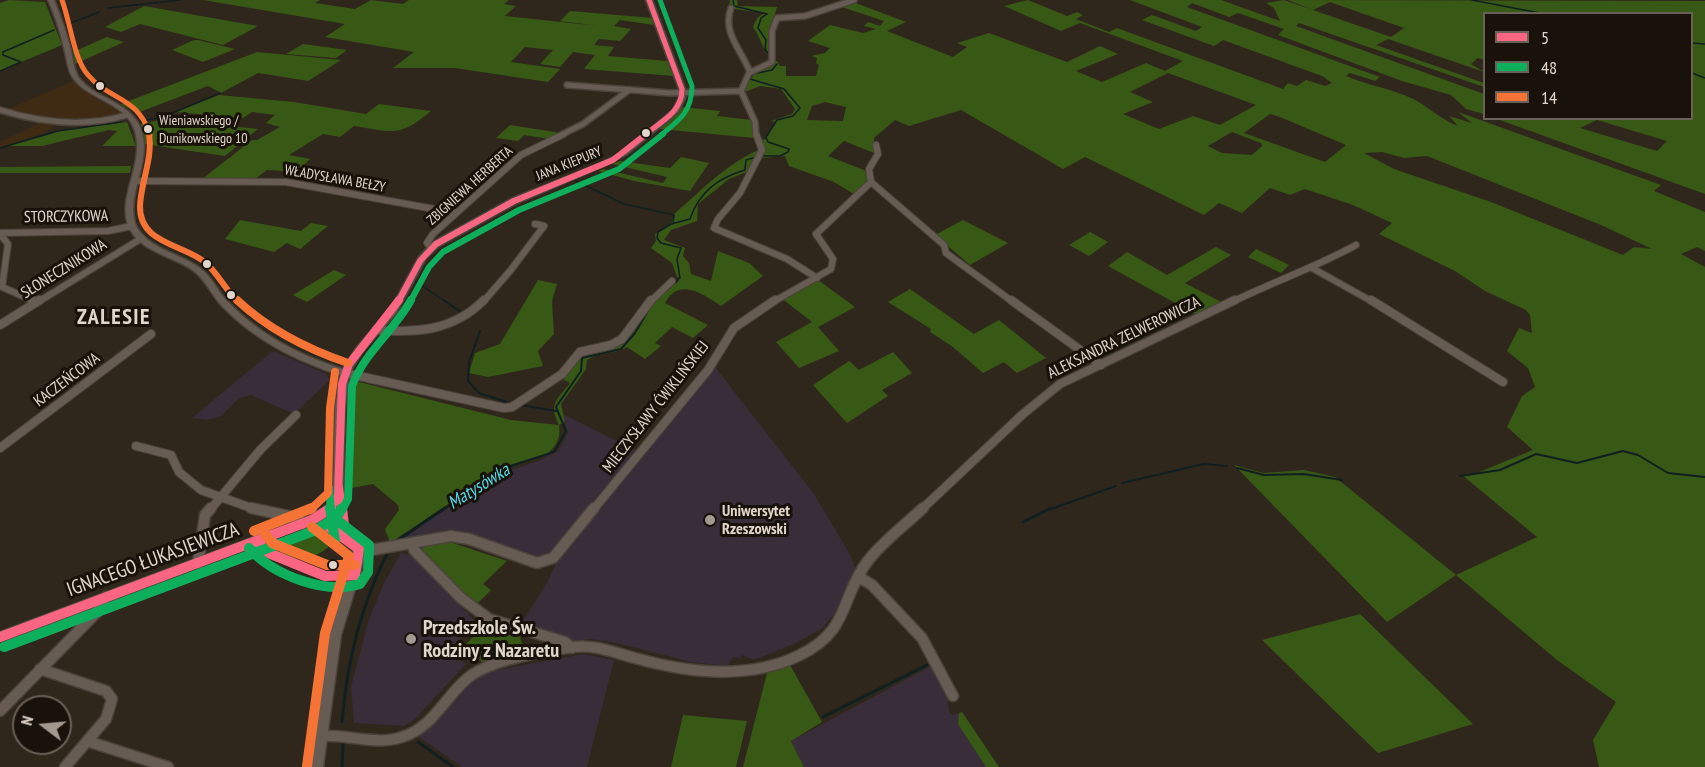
<!DOCTYPE html>
<html>
<head>
<meta charset="utf-8">
<style>
  body { margin:0 }
  #map { position:relative; width:1705px; height:767px; overflow:hidden; background:#30271c; font-family:"PT Sans Narrow",sans-serif }
  canvas { display:block }
  .legend { position:absolute; left:1483px; top:12px; width:210px; height:108px; box-sizing:border-box; background:#19120a; border:2px solid #696057; margin:0; padding:8px 10px; list-style:none; font-size:18px; color:#e1d6cb }
  .legend li { display:flex; align-items:center; gap:12px; height:30px }
  .legend b { width:30px; border:2px solid #696057 }
  .north { position:absolute; left:12px; top:695px; width:60px; height:60px; box-sizing:border-box; background:#19120a; border:2px solid #696057; border-radius:50%; rotate:286deg; font-size:16px; font-weight:700; line-height:24px; text-align:center; color:#e1d6cb }
  .north::after { content:''; display:block; margin:auto; width:21px; height:27px; background:#a3998e; clip-path:polygon(50% 0,100% 100%,50% 72%,0 100%) }
</style>
</head>
<body>
<div id="map">
<canvas width="1705" height="767"></canvas>
<ul class="legend">
<li><b style="height:8px;background:#fa6682"></b>5</li>
<li><b style="height:8px;background:#0daf5c"></b>48</li>
<li><b style="height:8px;background:#f57335"></b>14</li>
</ul>
<div class="north">N</div>
</div>
<script>
const ctx = document.querySelector('canvas').getContext('2d');
ctx.lineJoin = 'round';
function fillPath(path, color) {
  ctx.fillStyle = color;
  ctx.fill(path, 'evenodd');
}
function trace(path, color, width, dash) {
  ctx.strokeStyle = color;
  ctx.lineWidth = width;
  ctx.lineCap = dash ? 'butt' : 'round';
  ctx.setLineDash(dash || []);
  ctx.stroke(path);
}
function label(font, color, halo, rows, align = 'center') {
  ctx.font = font + ' "PT Sans Narrow",sans-serif';
  ctx.lineWidth = 6;
  ctx.setLineDash([]);
  ctx.textBaseline = 'middle';
  ctx.strokeStyle = halo;
  ctx.fillStyle = color;
  for (const [text, x, y, turn = 0] of rows) {
    ctx.save();
    ctx.translate(x, y);
    ctx.rotate((+turn || 0) * Math.PI / 180);
    ctx.textAlign = isNaN(turn) ? turn : align;
    if (halo) ctx.strokeText(text, 0, 0);
    ctx.fillText(text, 0, 0);
    ctx.restore();
  }
}
fillPath(new Path2D(`
  M73,81L95,98L124,113L122,116L82,120L49,118L9,109Z
  M42,122L57,124L44,133L0,148V142Z`), '#3f2b13');
fillPath(new Path2D(`
  M273,351L326,374L330,380L294,414L251,395L239,398L221,416L207,420L192,418Z
  M715,367L814,494L852,558L855,568L834,615L821,629L796,643L754,660L742,655L740,658L733,657L728,666L691,662L621,644L591,639L574,641L547,633L523,621L548,581L558,559Z
  M561,413L636,451L555,552L548,556L530,557L457,532L432,534L399,543V540L498,474L538,461L558,451L568,433Z
  M401,553L413,556L473,619V626L447,652L466,664L414,720L404,726L354,723L351,687L369,619L384,583Z
  M583,654L614,660L587,767H462L419,737L472,680L486,672Z
  M931,666L947,694L949,712L953,715L962,712L999,767H804L791,741Z`), '#382d39');
fillPath(new Path2D(`
  M9,0L45,2L62,45L0,71V3Z
  M203,0H320L315,3L355,9L371,0L403,4L409,0H509L504,4L516,6L505,16L599,26L560,21L570,11L653,18L654,25L620,20L614,26L631,29L620,41L599,39L594,45L614,47L608,56L667,61L674,76L584,69L595,55L573,52L560,67L540,64L553,50L525,47L511,62L560,69L548,82L455,68H393L414,52L325,37L345,24Z
  M730,0H737L738,6L777,7L775,14L784,15L775,19L772,23L771,59C762,49 761,38 753,27L757,18L764,13L728,8Z
  M1028,0L1067,16L1077,12L1083,15L1076,19L1109,32L1117,28L1283,89L1288,83L1297,86L1306,80L1325,86L1332,83L1322,76L1223,40L1214,46L1142,20L1152,15L1196,31L1202,27L1130,0H1221L1280,21L1274,8L1266,3L1284,0L1391,37L1404,28L1330,2L1313,10L1288,0L1705,1V194L1497,119L1692,118V14H1484V60L1478,58L1471,64L1484,72L1388,39L1376,45L1484,83V87L1299,23L1296,26L1484,94V114L1466,109L1451,95L1402,81L1278,35L1284,29L1238,13L1229,17L1192,3L1187,7L1380,77L1375,81L1350,73L1346,76C1366,85 1389,88 1409,97C1426,104 1442,121 1458,126L1449,116L1472,123L1458,112L1661,185L1654,191L1705,212V251L1697,247L1681,254L1705,267V767H1599L1593,740L1616,702L1557,660L1456,575L1387,622L1234,465L1263,473L1304,470L1335,477L1456,575L1537,537L1462,475L1477,473L1533,450L1507,427L1522,396L1535,387L1528,368L1507,351L1519,328L1532,333L1530,315L1526,310L1485,291L1455,271L1379,234L1392,223L1353,205L1305,189L1290,195L1270,188L1242,213L1219,203L1204,215L1085,157L1063,169L961,110L909,126L895,120L874,138V153L844,141L828,156L864,170L869,178L854,194L834,182L789,166L785,156L762,158L761,140L766,139L775,122L771,121L792,114L795,109L781,89L760,86L745,92L747,76L777,61L780,66H786V76H816L819,65L816,63L817,58L811,56L825,53L830,48L808,41L830,25L863,33L876,29L864,26L868,22L880,26L884,21L839,6L853,2L906,22L887,31L953,57L967,47L957,43L989,33L1067,62L1100,46L1118,54L1076,71L1102,82L1146,63L1165,71L1183,61L1080,23L1061,31L1004,6ZM1168,73L1256,105L1220,125L1193,116L1159,129L1123,114L1153,102L1130,92ZM825,102L846,107L843,121L807,120L812,106ZM1270,114L1280,117L1346,145L1325,162L1244,133ZM1597,120L1667,141L1657,151L1580,128ZM1232,132L1261,143L1262,146L1252,155L1222,153L1208,146ZM1382,152L1404,158L1427,156L1601,225L1652,249L1634,247L1623,255L1491,202L1394,169L1364,153Z
  M144,6L258,26L223,45L140,24L121,32L105,27Z
  M107,37L124,42L75,64L73,52Z
  M194,40H198L235,49L203,62L172,50Z
  M303,44L347,50L336,58L286,54Z
  M257,52L341,60L308,81L258,73L221,93L208,86L137,113L121,104Z
  M219,95L294,102L366,114L379,104L431,111C399,138 393,132 354,126L340,137L323,134L289,155L310,159L296,172L267,170L255,179H202L252,140H257L280,127L266,123L275,115L252,112L243,118L175,112Z
  M683,107L720,111L717,116L752,120L754,138L660,129Z
  M164,119L258,129L225,156L144,144L141,124Z
  M127,122L136,146H102L117,131L109,130L42,146H7L57,131Z
  M510,125L561,133L549,139L524,135L518,141L496,138Z
  M759,150L749,171L729,179L698,204L697,221L671,230L664,240L685,248L683,256L689,263L691,274L711,281L718,251L749,263L763,276L721,306C703,294 679,277 665,303L708,325L693,338L672,327L655,343L661,346L645,359L627,347C614,355 599,352 587,360L586,369L561,404L565,422L559,425C561,438 557,445 547,454L502,468L390,543L385,529L399,510L398,505L373,484L346,489L348,385L355,381L511,420L559,425C548,404 557,400 570,383L561,378L578,361L581,355L622,342L629,337L653,299L678,282L679,277H677L672,263L651,248L656,241L655,234L672,222L674,214C701,191 727,163 759,150Z
  M681,157L709,163L690,191L634,181L598,171L603,169L663,183L667,177L612,164L620,161L670,168Z
  M131,166L130,173H0V167Z
  M240,220L301,231L311,223L328,226L300,249L287,243L274,252L225,239Z
  M963,220L1008,243L970,265L935,235Z
  M1090,232L1108,242L1089,256L1069,245Z
  M1216,247L1231,255L1185,283L1223,303L1197,315L1108,266L1127,252L1167,275Z
  M1256,249L1289,265L1281,273L1248,257Z
  M334,270L346,275L307,302L293,295Z
  M538,280L557,284L552,301L554,334L538,351L543,366L488,377L469,373L475,353L500,344Z
  M818,280L855,307L818,327L839,351L799,368L776,342L812,322L781,298Z
  M910,289L974,334L999,320L1046,358L1017,373L1004,362L983,373L953,347L930,332L931,329L888,302Z
  M893,352L912,373L882,390L888,396L847,423L813,385L849,361L859,370Z
  M304,531L321,533L333,542C318,560 292,566 274,547V541Z
  M450,542L507,561L483,584L491,590L476,605L420,552L425,545Z
  M1360,614L1473,724L1378,753L1262,640Z
  M505,629L522,634L520,637L525,655L483,663L465,645L478,632L496,638Z
  M790,665L822,722L791,741L804,767H743L767,673Z
  M962,712L999,767H986L958,724L959,713Z
  M683,715L747,721L736,767H671Z`), '#385815');
trace(new Path2D(`
  M733,0L734,6L767,14L761,18L758,28L766,40L765,49L770,56
  M1472,0L1545,14
  M108,8L180,0
  M63,26L99,12
  M1692,43L1705,44
  M0,71L21,62L3,55V52L54,30
  M1692,73L1705,78
  M140,121L163,117L220,93
  M0,148L58,131L121,122
  M762,156H780L788,152L789,149L768,142L766,137L777,120L793,116L800,108L784,89L750,79L753,74L772,70L777,64
  M576,181L624,204L674,215L673,224
  M415,281L446,302
  M667,290L680,278L677,259L681,248L661,243L657,238L658,232L671,224L690,219C699,192 718,178 745,170L746,160L756,157`), '#101f20', 1.5);
trace(new Path2D(`
  M444,300L462,313
  M480,331L469,362L468,381L479,393L513,404
  M520,405L556,411
  M1237,468L1264,475L1304,474L1342,480
  M1460,476L1500,470L1536,454L1577,463L1623,451L1638,455L1668,473L1705,477
  M1122,483L1204,464L1227,466
  M443,510L504,468L554,452L566,431L556,407L581,371L582,358L621,349L635,333L649,309
  M1048,510L1116,486`), '#101f20', 2);
trace(new Path2D(`
  M1023,522L1051,508
  M394,543L445,508
  M823,717L927,665
  M342,722C347,661 361,604 389,550
  M418,742L453,767
  M342,767L343,744`), '#101f20', 3);
const minorFar3 = new Path2D(`
  M731,8C722,33 741,49 750,72
  M567,85L670,93L741,91L749,73L772,62V31L777,18L805,16L854,0
  M741,91L755,122L756,135
  M0,110C42,123 84,128 127,115
  M561,135L583,124L629,90`);
const minorFar2 = new Path2D(`
  M756,134L762,150L740,193L718,219L714,228L787,259L817,278
  M137,181L286,182L456,213
  M871,182L944,245L946,253L1013,302
  M0,233L108,231L132,226
  M0,234L8,244L2,287L36,302
  M431,248L427,243L433,234L521,155L564,134
  M1312,268L1373,302
  M38,302L142,238
  M483,302L510,271L544,226L535,224
  M650,302L672,281
  M773,302L831,269L833,259L816,234L871,182L869,169L878,154L876,145
  M1232,302C1273,282 1316,267 1356,245`);
const minorFar1 = new Path2D(`
  M33,300L36,302
  M1011,300L1101,365
  M1371,300L1503,382
  M0,325L40,300
  M376,330C417,333 453,331 484,300
  M345,373L504,408L512,407L562,374L580,352L611,345L622,339L651,300
  M136,446L171,455L179,472L201,490L257,510
  M0,448L151,334
  M210,510L261,449L296,415
  M593,510L708,370L734,328L775,300
  M921,510L1023,414L1060,384L1235,300`);
const minor = new Path2D(`
  M251,508L298,518L302,524
  M412,543L414,550L461,598L489,619L565,642L572,648
  M360,552L451,536L469,539L537,563L553,558L594,508
  M198,563L205,515L211,508
  M859,577L872,585L922,638L953,696
  M40,669L106,691L112,699L106,719L65,767
  M0,711L97,612L106,597
  M321,736C347,734 377,746 402,737C433,728 446,695 469,677C492,659 545,651 573,647C595,644 615,653 635,658C688,673 750,680 800,655C850,631 840,598 867,562C882,542 905,525 923,508
  M87,741L168,767`);
const tertiary = new Path2D(`
  M48,0H54C60,15 66,31 70,47C73,57 73,69 79,78C95,99 126,100 139,125C155,158 126,191 135,223C143,248 183,254 201,269C212,277 217,291 227,301C258,334 300,356 343,369L357,347L390,310L419,257L433,242L511,199L599,164L623,152L673,110L679,98V89L646,0H652L685,89V98L678,112L627,154L603,166L517,203L439,246L426,258L396,313L363,351L349,373L345,408L343,496L350,535L361,543L365,556L341,635L323,767H311L329,635L355,556L352,549L316,522L0,642V632L308,517L326,506L333,496L335,408L340,375C296,361 255,340 223,307C212,296 207,281 194,271C174,256 138,252 128,225C117,194 148,160 133,126C122,102 88,99 73,78C67,69 67,58 64,48C60,31 55,15 48,0ZM335,509L338,527L325,517Z`);
trace(minorFar3, '#4b433a', 8);
trace(minorFar2, '#4b433a', 8);
trace(minorFar1, '#4b433a', 10);
trace(minor, '#4b433a', 13);
trace(tertiary, '#4b433a', 3);
trace(minorFar3, '#675c54', 5);
trace(minorFar2, '#675c54', 6);
trace(minorFar1, '#675c54', 8);
trace(minor, '#675c54', 10);
fillPath(tertiary, '#675c54');
trace(new Path2D(`
  M644,135C661,122 682,112 682,89L649,0`), '#fa6682', 5);
trace(new Path2D(`
  M398,302L420,261L436,244L514,201L613,160L646,134`), '#fa6682', 6);
trace(new Path2D(`
  M339,487L342,510
  M329,510L338,496L342,384L349,364L399,300`), '#fa6682', 8);
trace(new Path2D(`
  M342,508L345,537
  M257,541L266,552L325,576L355,575L359,549L327,526
  M0,637L312,520L331,508`), '#fa6682', 10);
trace(new Path2D(`
  M660,0L692,86C692,111 680,120 661,135`), '#0daf5c', 5);
trace(new Path2D(`
  M410,302L429,267L443,252L519,210L619,169L663,134`), '#0daf5c', 6);
trace(new Path2D(`
  M329,488L331,510
  M342,510L348,499L352,386C364,353 394,331 411,300`), '#0daf5c', 8);
trace(new Path2D(`
  M330,508L335,541
  M249,548C273,575 325,595 360,584L368,572L369,545L333,517
  M4,647L316,530L337,517L342,508`), '#0daf5c', 10);
trace(new Path2D(`
  M62,0C70,21 74,60 88,75C110,101 138,96 150,135`), '#f57335', 5);
trace(new Path2D(`
  M149,134C153,159 141,181 140,206C139,244 184,244 206,263C218,274 226,290 238,302`), '#f57335', 6);
trace(new Path2D(`
  M237,300C269,330 307,349 348,363
  M310,510L328,493L330,408L335,372`), '#f57335', 8);
trace(new Path2D(`
  M254,531L312,508
  M265,534L272,543L327,565H355
  M307,766L325,633L349,556L312,527`), '#f57335', 10);
for (const [x, y, r, color] of [
  [100,86,5,"#e1d6cb"],
  [148,129,5,"#e1d6cb"],
  [646,133,5,"#e1d6cb"],
  [207,264,5,"#e1d6cb"],
  [231,295,5,"#e1d6cb"],
  [710,520,6,"#a3998e"],
  [333,565,5,"#e1d6cb"],
  [411,639,6,"#a3998e"]
]) {
  const dot = new Path2D();
  dot.arc(x, y, r, 0, 2 * Math.PI);
  ctx.fillStyle = color;
  ctx.fill(dot);
  trace(dot, '#19120a', 2);
}
label('14px', '#e1d6cb', '#19120a', [
  ["Wieniawskiego /",159,121],
  ["Dunikowskiego 10",159,139]
], 'left');
label('14px', '#e1d6cb', '#19120a', [
  ["JANA KIEPURY",569,164,-22],
  ["WŁADYSŁAWA BEŁZY",335,179,10],
  ["ZBIGNIEWA HERBERTA",470,186,-42]
]);
label('16px', '#e1d6cb', '#19120a', [
  ["STORCZYKOWA",66,217,-1],
  ["SŁONECZNIKOWA",64,269,-32],
  ["ALEKSANDRA ZELWEROWICZA",1124,338,-26],
  ["KACZEŃCOWA",67,380,-37],
  ["MIECZYSŁAWY ĆWIKLIŃSKIEJ",656,407,-52]
]);
label('bold 16px', '#e1d6cb', '#19120a', [
  ["Uniwersytet",722,511],
  ["Rzeszowski",722,529]
], 'left');
label('italic 18px', '#52dbeb', '#19120a', [
  ["Matysówka",479,487,-32]
]);
label('20px', '#e1d6cb', '#19120a', [
  ["IGNACEGO ŁUKASIEWICZA",153,560,-20]
]);
label('bold 20px', '#e1d6cb', '#19120a', [
  ["Przedszkole Św.",423,628],
  ["Rodziny z Nazaretu",423,651]
], 'left');
ctx.letterSpacing = '1.5px';
label('bold 22px', '#e1d6cb', '#19120a', [
  ["ZALESIE",114,318]
]);
ctx.letterSpacing = '0px';
</script>
</body>
</html>
